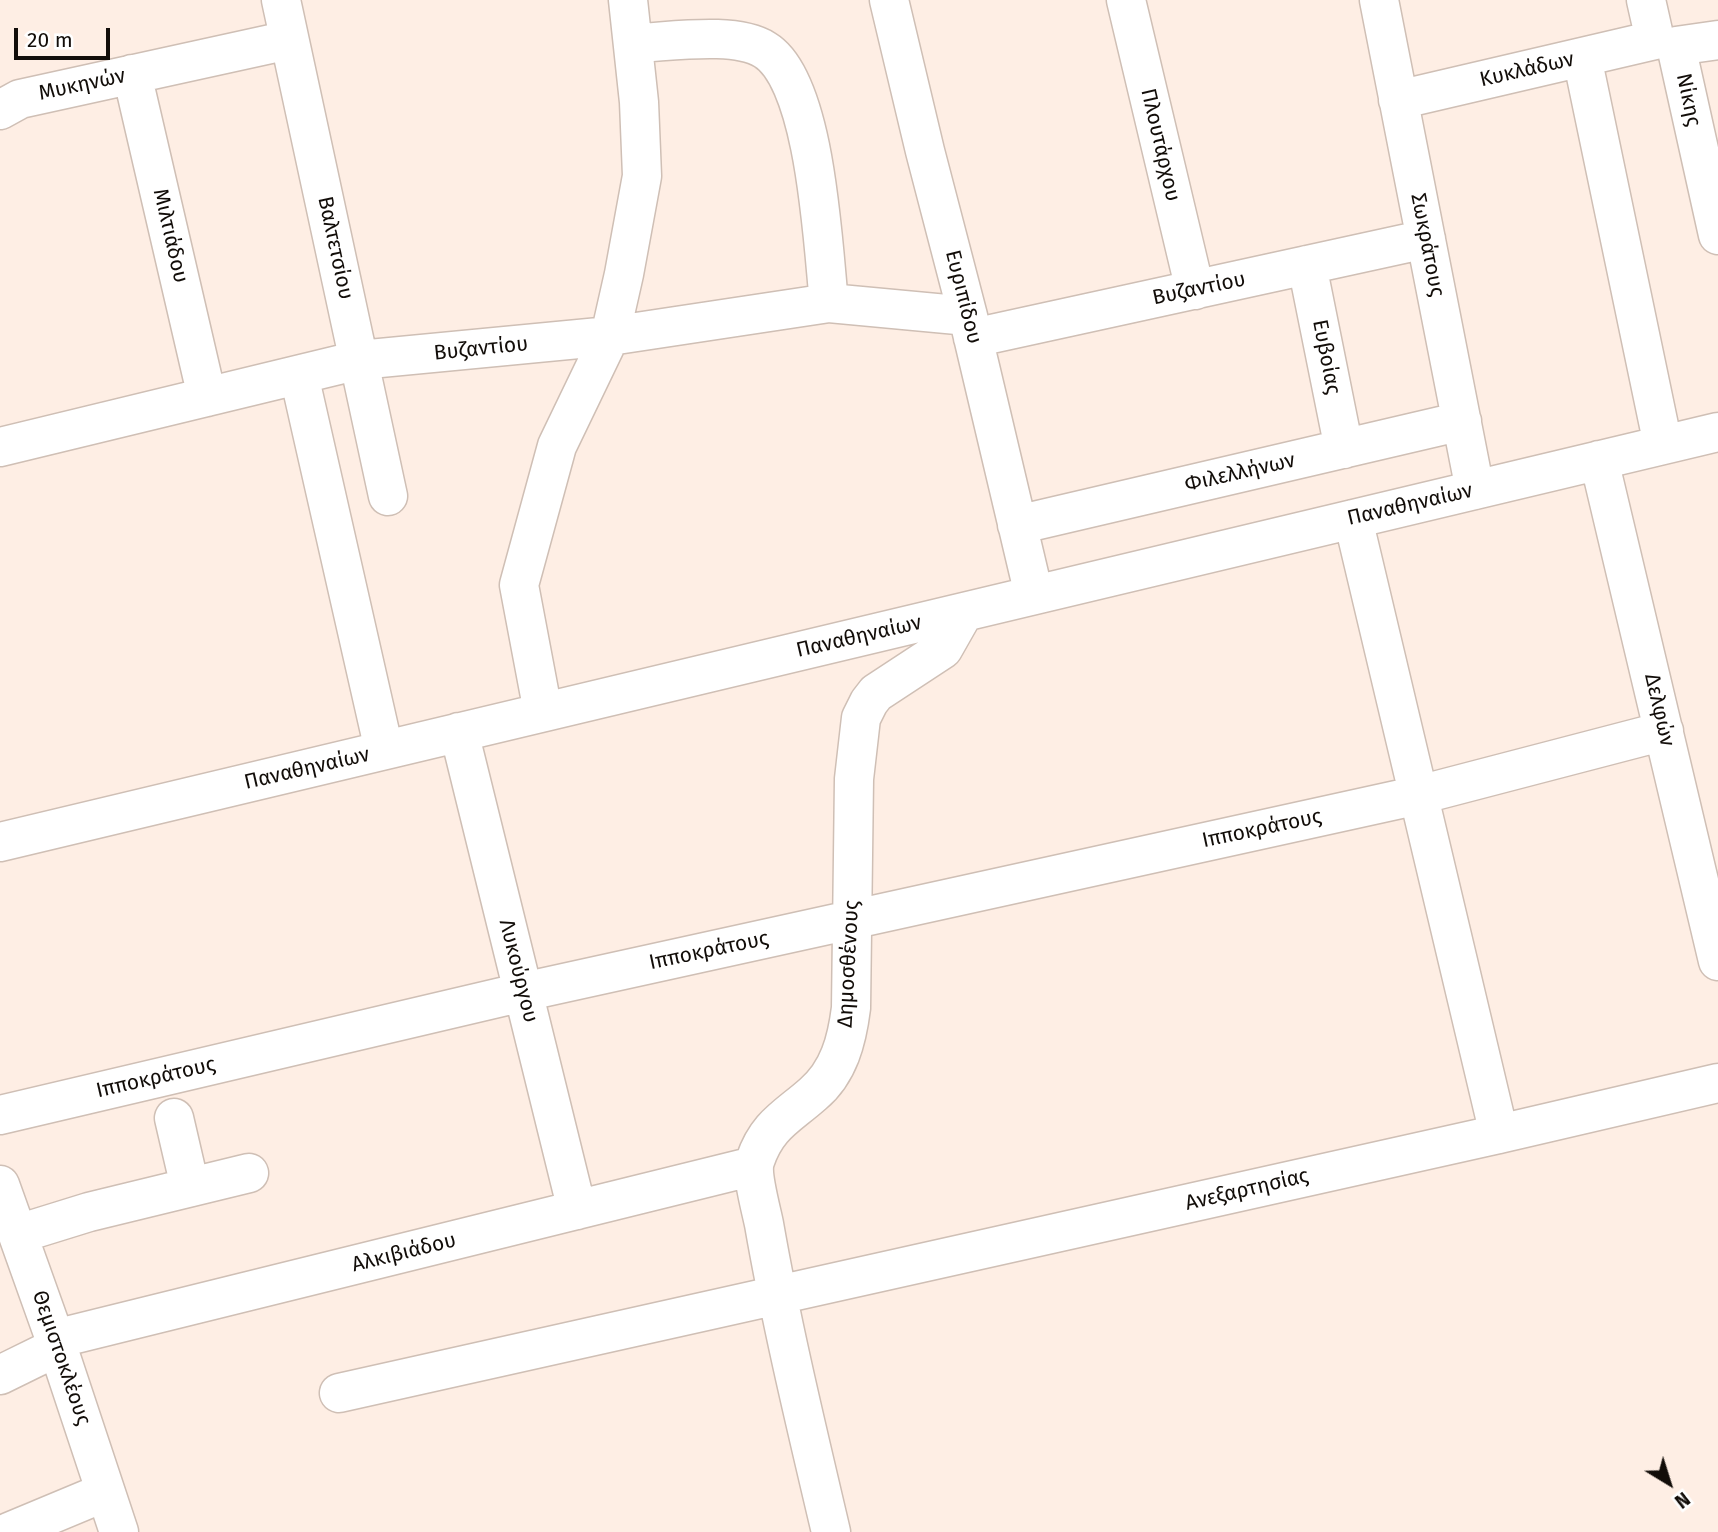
<!DOCTYPE html>
<html>
<head>
<meta charset="utf-8">
<style>
  body { margin:0 }
  #map { position:relative; width:1718px; height:1532px; overflow:hidden; background:#feeee4; font-family:"Fira Sans",sans-serif }
  canvas { display:block }
  .north { position:absolute; left:1634px; top:1448px; width:70px; height:70px; -webkit-text-stroke:5px #fff; paint-order:stroke; rotate:142deg; font-size:19px; font-weight:700; line-height:28px; text-align:center; color:#120d09 }
  .north::after { content:''; display:block; margin:auto; width:24px; height:32px; background:#120d09; clip-path:polygon(50% 0,100% 100%,50% 72%,0 100%) }
  .scale { position:absolute; left:14px; top:28px; width:96px; height:32px; box-sizing:border-box; border:4px solid #120d09; border-top:0; padding-left:9px; font-size:21px; line-height:24px; white-space:nowrap; color:#120d09; -webkit-text-stroke:5px #fff; paint-order:stroke }
</style>
</head>
<body>
<div id="map">
<canvas width="1718" height="1532"></canvas>
<div class="north">N</div>
<div class="scale">20 m</div>
</div>
<script>
const ctx = document.querySelector('canvas').getContext('2d');
ctx.lineJoin = 'round';
function trace(path, color, width, dash) {
  ctx.strokeStyle = color;
  ctx.lineWidth = width;
  ctx.lineCap = dash ? 'butt' : 'round';
  ctx.setLineDash(dash || []);
  ctx.stroke(path);
}
function label(font, color, halo, rows, align = 'center') {
  ctx.font = font + ' "Fira Sans",sans-serif';
  ctx.lineWidth = 5;
  ctx.setLineDash([]);
  ctx.textBaseline = 'middle';
  ctx.strokeStyle = halo;
  ctx.fillStyle = color;
  for (const [text, x, y, turn = 0] of rows) {
    ctx.save();
    ctx.translate(x, y);
    ctx.rotate((+turn || 0) * Math.PI / 180);
    ctx.textAlign = isNaN(turn) ? turn : align;
    if (halo) ctx.strokeText(text, 0, 0);
    ctx.fillText(text, 0, 0);
    ctx.restore();
  }
}
const minor = new Path2D(`
  M281,0L388,496
  M889,0L925,151L968,316L1034,595
  M1126,0L1195,290
  M1379,0L1475,490
  M1718,40L1676,46L1718,235
  M634,43C669,42 735,31 765,50C816,81 823,246 829,303
  M1582,57L1663,445
  M132,74L207,397
  M1398,100L1655,40L1646,0
  M0,110L20,99L289,40
  M1307,265L1344,449
  M973,338L1426,239
  M299,375L384,750
  M0,447L359,360L610,336L829,303L968,316
  M1599,460L1718,961
  M1353,519L1499,1134
  M1017,525L1462,421
  M543,712L519,585L557,446L610,336L624,274L642,176L639,102L628,0
  M459,732L577,1210
  M0,842L1718,432
  M0,1115L523,992L1419,795L1664,731
  M174,1118L190,1187
  M0,1185L55,1339L119,1532
  M18,1234L89,1212L249,1173
  M55,1339L754,1166
  M0,1375L57,1347
  M339,1393L1499,1134L1718,1083
  M9,1532L105,1492
  M831,1532C807,1430 782,1327 764,1224C761,1209 751,1174 755,1161C767,1125 787,1117 813,1094C839,1072 847,1040 851,1008L854,779L861,718L869,702L876,693L943,649L964,612`);
trace(minor, '#cfbfb5', 41);
trace(minor, '#fff', 38);
label('21px', '#120d09', '#fff', [
  ["Κυκλάδων",1527,70,-13],
  ["Μυκηνών",82,85,-12],
  ["Νίκης",1688,100,78],
  ["Πλουτάρχου",1160,145,77],
  ["Μιλτιάδου",170,236,77],
  ["Σωκράτους",1427,245,79],
  ["Βαλτετσίου",335,248,78],
  ["Βυζαντίου",1199,289,-12],
  ["Ευριπίδου",963,297,76],
  ["Βυζαντίου",481,349,-6],
  ["Ευβοίας",1326,357,79],
  ["Φιλελλήνων",1240,473,-13],
  ["Παναθηναίων",1410,505,-13],
  ["Παναθηναίων",859,637,-13],
  ["Δελφών",1659,710,77],
  ["Παναθηναίων",307,769,-13],
  ["Ιπποκράτους",1262,829,-12],
  ["Ιπποκράτους",709,951,-12],
  ["Δημοσθένους",849,964,-87],
  ["Λυκούργου",518,971,76],
  ["Ιπποκράτους",156,1078,-13],
  ["Ανεξαρτησίας",1247,1190,-13],
  ["Αλκιβιάδου",404,1253,-14],
  ["Θεμιστοκλέους",61,1358,71]
]);
</script>
</body>
</html>
